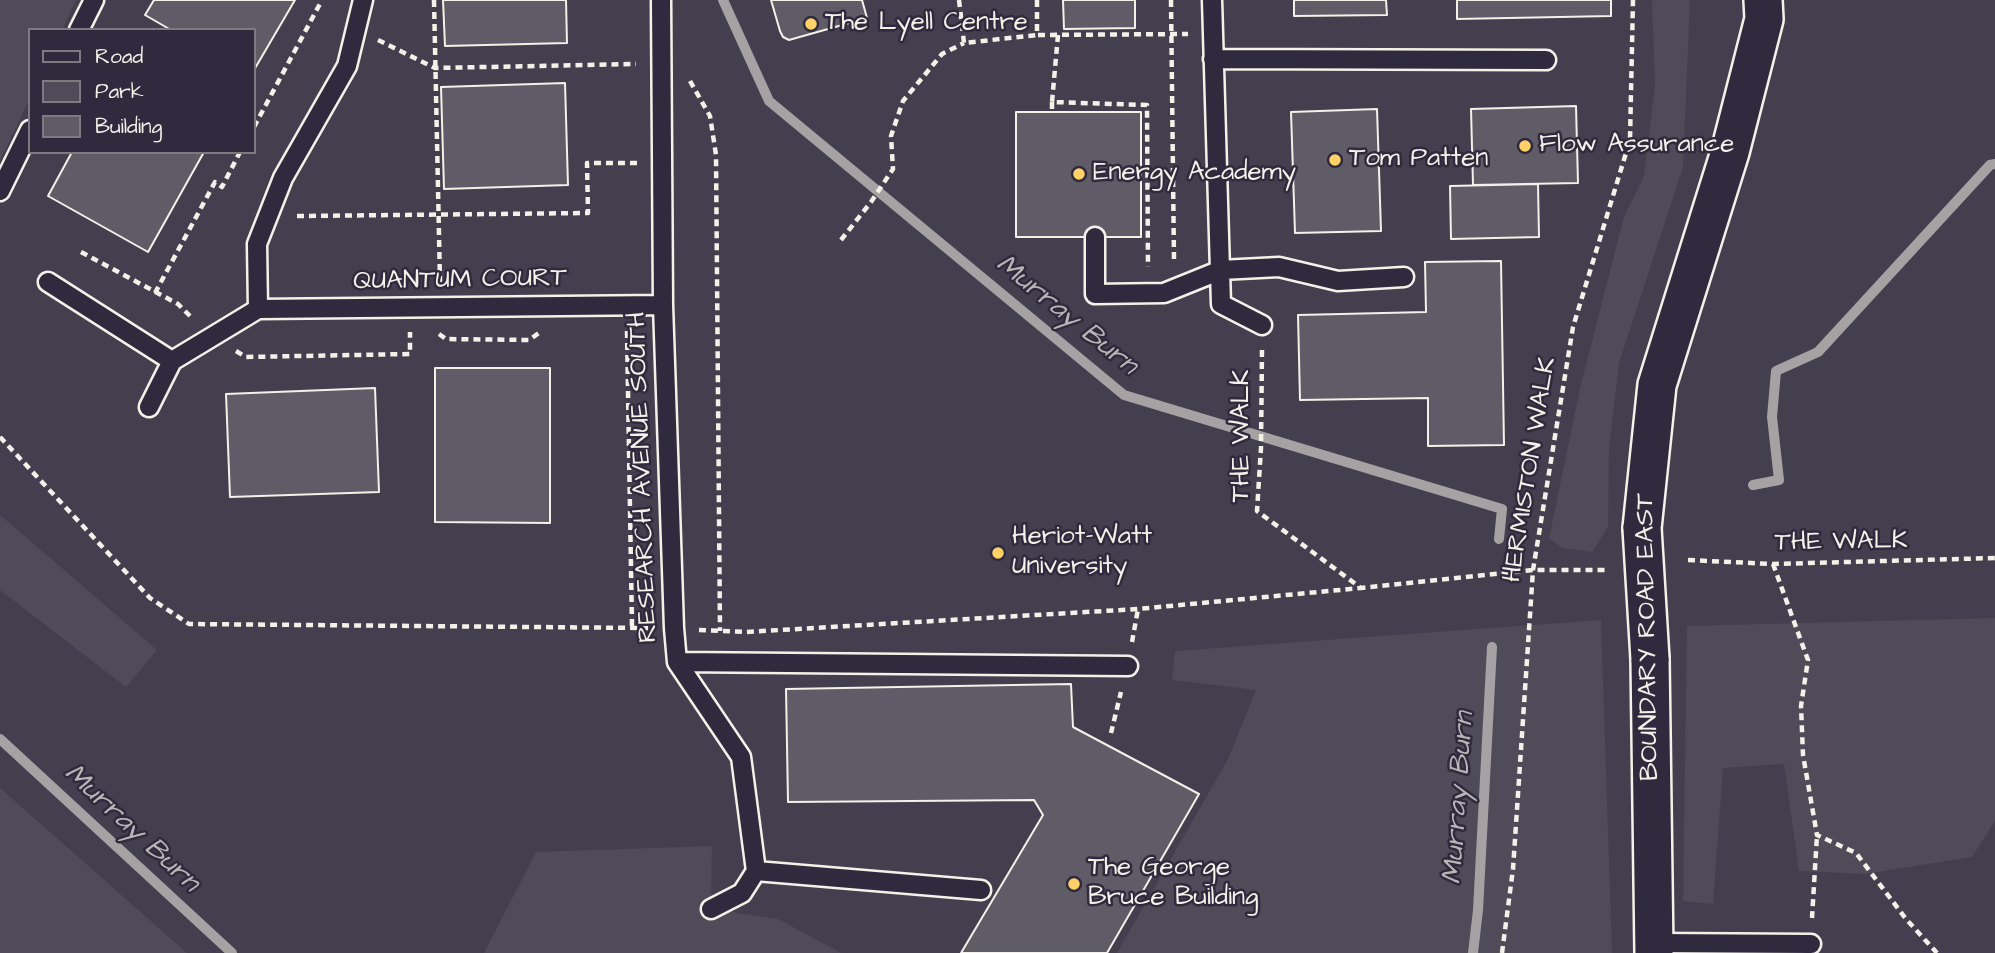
<!DOCTYPE html>
<html>
<head>
<meta charset="utf-8">
<style>
  body { margin:0 }
  #map { position:relative; width:1995px; height:953px; overflow:hidden; background:#373244; font-family:"Architects Daughter",sans-serif }
  canvas { display:block }
  .legend { position:absolute; left:28px; top:28px; width:228px; height:126px; box-sizing:border-box; background:#2f2a3d; border:2px solid #7e7a81; margin:0; padding:9px 12px; list-style:none; font-size:21px; color:#f4f1e8 }
  .legend li { display:flex; align-items:center; gap:14px; height:35px }
  .legend b { width:35px; border:2px solid #7e7a81 }
</style>
</head>
<body>
<div id="map">
<canvas width="1995" height="953"></canvas>
<ul class="legend">
<li><b style="height:9px;background:#2f2a3d"></b>Road</li>
<li><b style="height:19px;background:#504b59"></b>Park</li>
<li><b style="height:19px;background:#5f5c67"></b>Building</li>
</ul>
</div>
<script>
const ctx = document.querySelector('canvas').getContext('2d');
ctx.lineJoin = 'round';
function fillPath(path, color) {
  ctx.fillStyle = color;
  ctx.fill(path, 'evenodd');
}
function trace(path, color, width, dash) {
  ctx.strokeStyle = color;
  ctx.lineWidth = width;
  ctx.lineCap = dash ? 'butt' : 'round';
  ctx.setLineDash(dash || []);
  ctx.stroke(path);
}
function label(font, color, halo, rows, align = 'center') {
  ctx.font = font + ' "Architects Daughter",sans-serif';
  ctx.lineWidth = 5;
  ctx.setLineDash([]);
  ctx.textBaseline = 'middle';
  ctx.strokeStyle = halo;
  ctx.fillStyle = color;
  for (const [text, x, y, turn = 0] of rows) {
    ctx.save();
    ctx.translate(x, y);
    ctx.rotate((+turn || 0) * Math.PI / 180);
    ctx.textAlign = isNaN(turn) ? turn : align;
    if (halo) ctx.strokeText(text, 0, 0);
    ctx.fillText(text, 0, 0);
    ctx.restore();
  }
}
fillPath(new Path2D(`
  M0,0H1995V953H0ZM30,30H254V152H30Z`), '#433f4e');
fillPath(new Path2D(`
  M0,0H76L62,30H30V98L0,161Z
  M1652,0H1690L1683,167L1619,363L1609,448L1608,527L1592,552L1562,548L1549,538L1581,384L1624,217L1644,176L1655,85Z
  M0,515L157,650L126,687L0,590Z
  M1995,618V821L1972,857L1865,874L1799,871L1784,764L1723,768L1713,904L1683,901L1687,626Z
  M1601,620L1612,953H1117L1228,759L1256,690L1172,680L1175,651Z
  M0,788L187,953H0Z
  M712,846L711,909L778,919L841,953H484L536,852Z`), '#504b59');
trace(new Path2D(`
  M723,0L769,101L1124,395L1502,509L1499,539
  M1753,485L1779,480L1772,417L1776,371L1818,352L1990,165L1995,164
  M0,739L232,953
  M1473,953L1478,910L1492,647`), '#a6a2a4', 10);
const building = new Path2D(`
  M154,0H295L254,70V30H171L145,15Z
  M443,0H566L567,43L445,46Z
  M771,0H862L867,18L789,40L783,37L780,31Z
  M1063,0H1135V28L1064,29Z
  M1294,0H1386L1387,15L1294,16Z
  M1457,0H1611V16L1457,19Z
  M565,83L568,185L444,189L441,87Z
  M1576,106L1578,183L1473,185L1471,109Z
  M1377,109L1381,231L1295,233L1291,112Z
  M1016,112H1141V237H1016Z
  M72,152H204L148,252L48,196Z
  M1538,184L1539,237L1451,239L1450,186Z
  M1501,261L1504,445L1428,446V398L1300,400L1298,315L1426,312L1425,262Z
  M435,368H550V523L435,522Z
  M375,388L379,492L230,497L226,394Z
  M1071,684L1073,727L1199,794L1107,953H961L1043,815L1034,800L788,802L786,689Z`);
fillPath(building, '#5f5c67');
trace(building, '#f4f1e8', 2);
const lane = new Path2D(`
  M661,0L663,305L674,628L677,662L741,757L756,871L742,893L711,909
  M1212,0L1221,304L1262,325
  M79,30L94,0
  M1213,59L1546,60
  M0,191L30,130
  M1095,237V294L1164,293L1221,270L1279,267L1338,281L1404,277
  M48,282L172,361L258,309L257,244L283,178L347,66L363,0
  M258,309L663,305
  M149,407L172,361
  M677,662L1128,666
  M756,871L981,890
  M1654,943L1811,944`);
const street = new Path2D(`
  M1642,528L1657,385L1730,152L1764,19L1763,0
  M1650,659L1654,953`);
trace(lane, '#f4f1e8', 23);
trace(street, '#f4f1e8', 42);
trace(new Path2D(`
  M434,0L440,282
  M959,0L964,43L1037,35
  M1037,0V35L1188,34
  M1171,0L1174,260
  M1058,35L1052,102L1147,105L1148,267
  M378,40L435,68L636,64
  M690,81L710,116L716,155L720,631
  M1052,102V111
  M254,127L322,0
  M297,216L588,213L587,163H637
  M841,240L871,202L893,169L891,136L903,101L942,54L964,43
  M81,252L178,304L193,319
  M155,293L215,182L222,187L240,152
  M627,331L632,628
  M439,334L446,339L529,340L539,333
  M1262,350L1261,448L1257,511L1361,588L1533,570H1605
  M236,351L246,357L410,354V332
  M0,437L150,598L189,624L648,628
  M1688,560L1773,564L1995,558
  M1773,564L1808,660L1801,706L1803,755L1817,835L1856,853L1906,919L1937,953
  M699,630L746,632L1138,609L1361,588
  M1132,642L1138,609
  M1111,733L1121,692
  M1812,918L1817,835
  M1502,953L1513,869L1533,570L1573,327L1630,140L1633,0`), '#f4f1e8', 4.5, [7, 5]);
trace(lane, '#2f2a3d', 18);
trace(street, '#2f2a3d', 37);
const streetBridge = new Path2D(`
  M1642,528L1650,659`);
trace(streetBridge, '#f4f1e8', 42, []);
trace(streetBridge, '#2f2a3d', 37);
for (const [x, y, r, color] of [
  [811,24,7,"#ffd166"],
  [1525,146,7,"#ffd166"],
  [1335,160,7,"#ffd166"],
  [1079,174,7,"#ffd166"],
  [998,553,7,"#ffd166"],
  [1074,884,7,"#ffd166"]
]) {
  const dot = new Path2D();
  dot.arc(x, y, r, 0, 2 * Math.PI);
  ctx.fillStyle = color;
  ctx.fill(dot);
  trace(dot, '#2f2a3d', 2.5);
}
label('26px', '#f4f1e8', '#2f2a3d', [
  ["The Lyell Centre",825,24],
  ["Flow Assurance",1539,146],
  ["Tom Patten",1349,160],
  ["Energy Academy",1093,174],
  ["Heriot-Watt",1012,538],
  ["University",1012,568],
  ["The George",1088,869],
  ["Bruce Building",1088,899]
], 'left');
label('26px', '#f4f1e8', '#2f2a3d', [
  ["QUANTUM COURT",460,281,-1],
  ["THE WALK",1243,436,-90],
  ["HERMISTON WALK",1531,470,-81],
  ["RESEARCH AVENUE SOUTH",644,477,-92],
  ["THE WALK",1841,543,-1],
  ["BOUNDARY ROAD EAST",1649,637,-91]
]);
label('italic 28px', '#bab6b5', '#2f2a3d', [
  ["Murray Burn",1066,316,39],
  ["Murray Burn",1460,798,-86],
  ["Murray Burn",131,829,43]
]);
</script>
</body>
</html>
